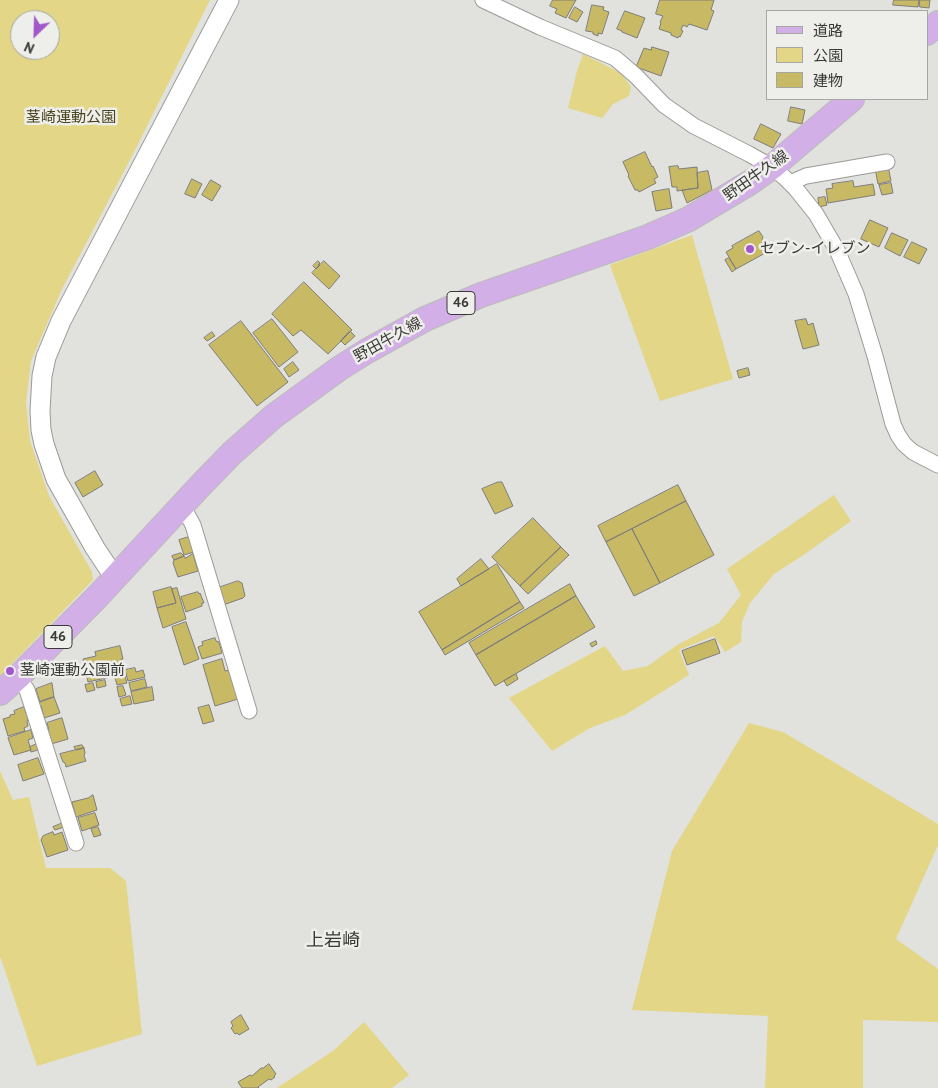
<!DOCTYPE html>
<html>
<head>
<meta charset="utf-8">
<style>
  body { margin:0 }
  #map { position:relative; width:938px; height:1088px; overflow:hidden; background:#e1e1dd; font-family:"PT Sans","Noto Sans JP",sans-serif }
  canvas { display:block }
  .legend { position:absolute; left:766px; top:10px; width:162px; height:90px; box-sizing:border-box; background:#eeeeea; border:1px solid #a6a6a2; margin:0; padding:6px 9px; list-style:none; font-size:15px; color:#393937 }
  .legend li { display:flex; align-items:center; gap:10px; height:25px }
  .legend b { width:25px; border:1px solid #a6a6a2 }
  .north { position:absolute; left:10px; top:10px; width:50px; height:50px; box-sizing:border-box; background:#eeeeea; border:1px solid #a6a6a2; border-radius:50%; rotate:204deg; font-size:14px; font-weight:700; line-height:20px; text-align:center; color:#393937 }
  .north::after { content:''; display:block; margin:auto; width:18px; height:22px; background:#a258cb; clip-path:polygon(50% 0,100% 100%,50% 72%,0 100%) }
</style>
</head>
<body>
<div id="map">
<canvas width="938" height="1088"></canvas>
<ul class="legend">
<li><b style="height:6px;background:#d2afe6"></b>道路</li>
<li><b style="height:14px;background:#e3d686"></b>公園</li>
<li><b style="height:14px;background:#c8ba65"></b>建物</li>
</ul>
<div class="north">N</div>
</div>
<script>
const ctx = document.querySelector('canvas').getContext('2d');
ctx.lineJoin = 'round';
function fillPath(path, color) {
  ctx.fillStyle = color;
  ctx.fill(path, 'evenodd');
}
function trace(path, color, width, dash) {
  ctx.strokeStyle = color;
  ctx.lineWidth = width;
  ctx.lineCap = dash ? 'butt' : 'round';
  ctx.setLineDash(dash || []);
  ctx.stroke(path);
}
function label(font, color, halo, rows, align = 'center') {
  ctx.font = font + ' "PT Sans","Noto Sans JP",sans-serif';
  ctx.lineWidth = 5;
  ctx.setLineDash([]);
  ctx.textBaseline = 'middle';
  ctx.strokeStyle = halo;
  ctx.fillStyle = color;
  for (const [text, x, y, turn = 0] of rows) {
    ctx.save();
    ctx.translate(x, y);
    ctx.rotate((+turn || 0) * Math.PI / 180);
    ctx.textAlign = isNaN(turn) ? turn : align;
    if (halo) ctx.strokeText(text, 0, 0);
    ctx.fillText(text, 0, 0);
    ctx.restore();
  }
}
fillPath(new Path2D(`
  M0,0H210L133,154L62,289L31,361L26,402L30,441L49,496L92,572L93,580L0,676ZM20,20H50V50H20Z
  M583,54L621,73L631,87L629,96L613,104L602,118L568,108L577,71Z
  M692,235L733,379L660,401L610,265Z
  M834,495L851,521L805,554L774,574L750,603L742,622L741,642L725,652L714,636L679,650L689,675L625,715L590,728L552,751L509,698L605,646L623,671L648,666L677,645L719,623L741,595L727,569Z
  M749,723L783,732L938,824V845L896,939L938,969V1022L863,1020V1088H765L768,1016L632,1010L672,851Z
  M0,771L13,800L29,797L46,868H110L126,881L142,1034L37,1066L0,956Z
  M364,1022L409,1075L392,1088H277L333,1051Z`), '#e3d686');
const building = new Path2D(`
  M553,0H576L566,18L555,13L557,9L550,6Z
  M660,0H714L711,10L714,11L707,30L689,24L687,27L683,25L681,30L683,31L680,37L679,36L678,38L671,35V33L659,29L661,23L660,22L663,16L656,14Z
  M894,0H919L918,7L893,5Z
  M920,0H930L929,8L920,7Z
  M592,5L604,7L603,10L609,12L602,34L598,33V36L593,34V32L586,31Z
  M575,7L583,12L577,22L569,18Z
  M625,11L645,18L637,38L622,32V31L617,29Z
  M652,47L669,52L661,76L636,67L644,48L651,50Z
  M791,107L805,110L802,124L788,121Z
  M761,124L781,134L773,148L754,139Z
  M645,152L652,167L653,166L658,177L654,179L656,183L639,192L638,190H635L628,176L629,175L623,162Z
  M678,166L679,169L697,167L698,188L677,191V187H672L669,167Z
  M888,166L891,181L878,184L875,168Z
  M708,171L712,190L687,203L682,190L698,188L697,173Z
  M192,179L202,184L195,198L185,194Z
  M211,180L221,186L212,201L202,195Z
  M853,181L854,187L873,184L875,195L828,203L826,189L833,188L832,184Z
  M891,183L893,193L882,195L879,185Z
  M669,189L672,208L656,211L652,192Z
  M825,197L827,205L819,207L818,198Z
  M870,220L888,228L879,247L861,239Z
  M759,231L763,237L762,239L769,251L736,269L726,252L733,248L732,246Z
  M892,233L908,240L900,256L885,248Z
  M912,242L927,249L919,264L904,257Z
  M729,258L736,269L732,272L725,260Z
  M318,261L320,263L318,265H320L316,269L313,266Z
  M324,261L340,276L329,289L312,273Z
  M304,282L352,330L328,354L301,330L293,336L272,314Z
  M272,319L298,352L279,367L253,333Z
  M806,319L808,325L813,323L819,345L803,349L795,321Z
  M241,321L288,382L257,406L209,345Z
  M350,331L355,336L345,345L341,341Z
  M212,332L215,336L207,341L204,338Z
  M293,362L299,370L289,377L284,369Z
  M748,368L750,375L739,378L737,371Z
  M95,471L103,485L83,497L75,483Z
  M498,482H502L513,506L495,514L482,489Z
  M678,485L686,501L606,542L598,526Z
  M686,501L714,555L660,583L632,529Z
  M533,518L561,547L520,586L492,557Z
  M632,529L660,583L634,596L606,542Z
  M189,537L194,552L184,555L179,540Z
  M561,547L569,555L528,594L520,586Z
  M181,553L184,556L174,560L172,556Z
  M193,554L198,571L178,577L173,563L174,560L184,556L185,558Z
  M481,559L489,569L461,586L457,579Z
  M497,564L520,602L442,650L419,612Z
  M238,581L242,583L245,596L243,598L223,605L218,588Z
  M570,584L576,596L476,655L469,643Z
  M171,587L176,603L157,608L153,592Z
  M177,588L186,619L163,628L157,608L176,603L172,589Z
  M198,592L199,594L200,593L204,603H202V606L186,612L181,597Z
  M576,596L595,627L495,686L476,655Z
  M520,602L524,608L445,655L442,650Z
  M186,622L199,659L184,665L172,627Z
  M215,638L216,641L219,642L222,653L202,659L198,647L203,645L202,642Z
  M715,639L720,653L687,665L682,651Z
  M596,641L597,644L592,647L590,644Z
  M120,646L123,659H121L124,674L88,682L83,659L96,656L95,652Z
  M222,659L225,671L229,670L238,699L215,706L203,665Z
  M135,668L136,672L143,670L145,677L128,681L125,670Z
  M516,674L518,679L507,686L504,681Z
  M125,676L127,683L117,685L115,678Z
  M145,679L147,687L131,691L129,683Z
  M105,680L106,686L97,688L96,682Z
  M52,683L54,697L40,702L36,689Z
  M93,683L95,690L87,692L85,685Z
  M123,686L126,695L119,697L117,687Z
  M152,687L154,700L134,704L131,692Z
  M130,696L132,704L122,706L120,699Z
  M54,697L60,713L44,718L42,709L41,706H40L39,703L41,701Z
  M209,705L214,721L203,724L198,708Z
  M24,707L28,719L27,722L28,726L24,728L25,731L8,736L3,719L10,717V715L15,714L14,711Z
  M62,718L68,739L51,744L47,731L49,730L47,723Z
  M31,730L33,738L28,740L31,750L14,755L8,738Z
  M39,743L41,749L31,752L30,747Z
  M82,745L84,748L76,750L74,747Z
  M84,748L85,753L84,756L86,761L66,767L65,763L63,762L60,754Z
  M38,758L44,774L23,781L18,765Z
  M93,795L97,810L76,817L72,802L88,798Z
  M95,813L99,825L82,831L78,818Z
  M63,823L64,827L55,830L53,827Z
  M98,827L101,835L94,837L91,829Z
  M53,832L54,835L62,832L68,850L47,857L41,840L43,836Z
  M241,1015L249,1029L239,1035L237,1033L235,1034L231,1028L233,1026L231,1022Z
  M269,1064L276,1074L274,1076L275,1077L271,1080L269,1079L258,1087L259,1088H242L238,1082L250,1075L252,1076L261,1068H263Z`);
fillPath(building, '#c8ba65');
trace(building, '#7e7d7a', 1);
const minor = new Path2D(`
  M483,0L540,27L615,58L636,76L664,105L694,126L749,154L772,167L785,178L796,189L816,214L837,250L856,294L875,356L893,424L898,435L904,444L913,452L938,465
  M790,183L806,176L887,162
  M181,507L187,514L193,525L249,711
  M18,677L27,690L76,843`);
const tertiary = new Path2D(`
  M115,578L95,548L56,479L44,444L41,430L40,411L42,376L46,357L61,321L229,0`);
const primary = new Path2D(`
  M927,33L938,23
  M0,693L18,677L98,596L200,486L232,453L274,416L340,368L367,351L425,319L481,295L648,237L689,219L751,182L772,167L852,99`);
trace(minor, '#9b9a97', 17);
trace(tertiary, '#9b9a97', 21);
trace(primary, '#bcbcbb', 26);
trace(minor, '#fff', 15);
trace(tertiary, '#fff', 19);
trace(primary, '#d2afe6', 24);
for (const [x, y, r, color] of [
  [750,249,5,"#a258cb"],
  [10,671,5,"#a258cb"]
]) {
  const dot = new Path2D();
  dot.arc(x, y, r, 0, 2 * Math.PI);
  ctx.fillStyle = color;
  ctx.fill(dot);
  trace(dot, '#eeeeea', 2);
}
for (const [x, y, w] of [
  [461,303,28],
  [58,637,28]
]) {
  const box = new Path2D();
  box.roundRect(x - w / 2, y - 11.5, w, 23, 4);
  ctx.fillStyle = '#eeeeea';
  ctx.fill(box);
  trace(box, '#393937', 1);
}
label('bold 14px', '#393937', null, [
  ["46",461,303],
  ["46",58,637]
]);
label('15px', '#4a441f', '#eeeeea', [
  ["茎崎運動公園",71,118]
]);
label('15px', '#393937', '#eeeeea', [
  ["野田牛久線",756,176,-35],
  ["野田牛久線",388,340,-29]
]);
label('15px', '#393937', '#eeeeea', [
  ["セブン-イレブン",760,249],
  ["茎崎運動公園前",20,671]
], 'left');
label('18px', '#393937', '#eeeeea', [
  ["上岩崎",333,941]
]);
</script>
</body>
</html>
